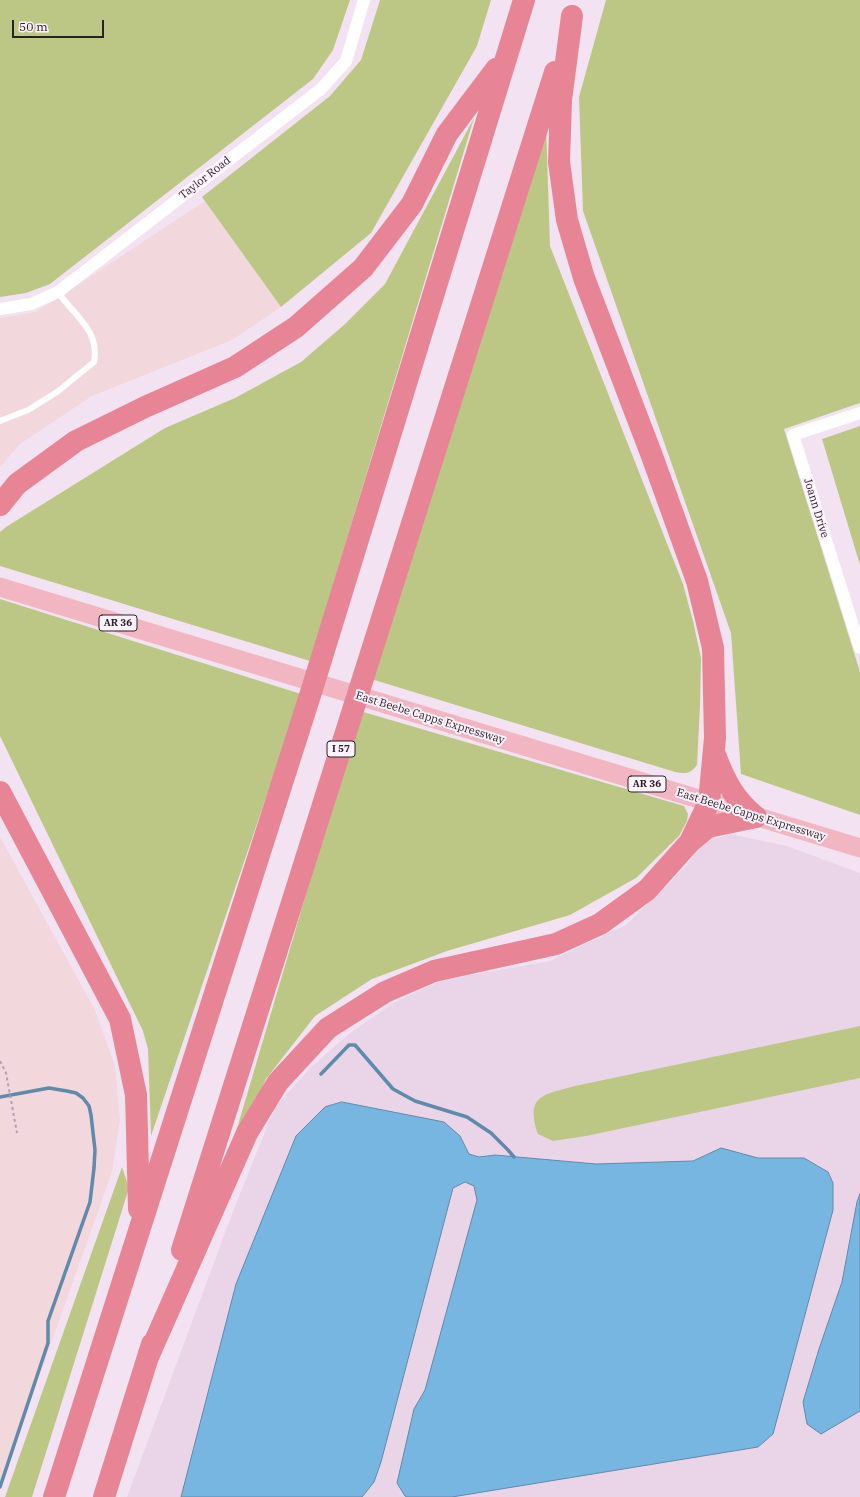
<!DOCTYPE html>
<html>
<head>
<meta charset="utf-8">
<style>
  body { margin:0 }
  #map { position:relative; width:860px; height:1497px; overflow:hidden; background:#f3e3f2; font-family:"IBM Plex Serif",serif }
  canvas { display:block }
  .scale { position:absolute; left:12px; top:20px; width:92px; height:18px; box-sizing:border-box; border:2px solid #282227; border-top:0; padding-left:5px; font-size:12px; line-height:14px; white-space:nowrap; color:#282227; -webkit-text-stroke:3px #fff2fd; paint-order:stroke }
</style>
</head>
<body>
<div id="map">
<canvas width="860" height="1497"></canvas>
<div class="scale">50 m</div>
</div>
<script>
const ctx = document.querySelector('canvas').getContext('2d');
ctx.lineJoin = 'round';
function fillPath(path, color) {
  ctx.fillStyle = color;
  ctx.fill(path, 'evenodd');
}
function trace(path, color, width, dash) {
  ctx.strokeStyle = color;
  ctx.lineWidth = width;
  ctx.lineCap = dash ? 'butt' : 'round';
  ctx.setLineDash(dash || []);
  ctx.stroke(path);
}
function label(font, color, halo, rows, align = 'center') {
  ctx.font = font + ' "IBM Plex Serif",serif';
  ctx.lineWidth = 4;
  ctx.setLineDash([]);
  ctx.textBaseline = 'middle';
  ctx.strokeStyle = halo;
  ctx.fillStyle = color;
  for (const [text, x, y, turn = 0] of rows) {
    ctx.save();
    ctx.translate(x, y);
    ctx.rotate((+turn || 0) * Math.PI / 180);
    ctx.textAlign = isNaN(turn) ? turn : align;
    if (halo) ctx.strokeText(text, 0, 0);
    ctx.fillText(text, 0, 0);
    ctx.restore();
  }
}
fillPath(new Path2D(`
  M205,201L281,307L232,340L92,396L20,444L0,467V318L36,312Z
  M0,837L95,1010L115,1066L120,1120L112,1172L0,1487Z`), '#f2d7dc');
fillPath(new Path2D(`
  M730,834L787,846L860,873V1497H127L232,1214L275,1107L310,1068L350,1033L393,1003L443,980L550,961L626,925L685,867L702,843Z`), '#ead4e8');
fillPath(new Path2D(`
  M0,0H350L333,50L313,79L50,284L26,293L0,297Z
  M380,0H491L477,46L371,233L281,307L202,197L330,96L361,60Z
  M606,0H860V403L784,429L860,672V815L741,774L731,633L583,211L579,97Z
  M474,118L310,661L0,566V532L6,527L165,428L235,398L301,362L344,325L385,284Z
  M546,124L550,246L683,584L693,621L701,658L700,706L697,765C691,774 684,774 675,772L371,679Z
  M860,426V565L822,439Z
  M0,599L301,694L151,1136L148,1049L143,1031L0,736Z
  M360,711L684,806L688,814L687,821L679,836L636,878L570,915L447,951L372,979L315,1016L266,1079L223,1176Z
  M860,1026V1078L586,1136L553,1141L538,1134C525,1095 543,1095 575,1086Z
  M122,1167L129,1188L32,1497H5Z`), '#bcc786');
const water = new Path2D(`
  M342,1102L444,1122L460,1136L469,1154L479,1157L495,1155L596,1164L693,1161L721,1148L758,1158H804L828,1172L833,1183V1210L773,1434L758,1447L715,1454L452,1497H407L405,1496L397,1483L414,1409L425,1390L477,1200L474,1186L465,1182L453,1188L381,1462L374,1482L362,1497H181L236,1284L296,1136L325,1107Z
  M860,1194V1411L821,1434L807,1424L803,1402L819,1349L842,1282L857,1202Z`);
fillPath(water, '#78b6e2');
trace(water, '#608aaa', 1);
trace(new Path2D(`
  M321,1074L349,1045H355L393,1089L415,1101L467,1117L491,1133L508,1150L514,1157
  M0,1097L49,1088L67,1091L76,1093L83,1098L89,1106L91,1115L95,1150L94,1168L90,1202L48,1321V1343L0,1487`), '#608aaa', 3.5);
trace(new Path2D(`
  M0,1061L6,1073L17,1133`), '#afa2ae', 2, [3, 3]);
trace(new Path2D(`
  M0,421L28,410L57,392L94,362C100,330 74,316 58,292`), '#fff', 6);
trace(new Path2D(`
  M0,309L31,304L58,292L321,89L346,61L364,0
  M860,413L793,435L860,648`), '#fff', 12);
trace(new Path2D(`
  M0,587L860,848`), '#f1b6c1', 19);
trace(new Path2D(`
  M0,505L17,484L76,441L145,407L235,367L296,327L363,268L412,204L447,134L496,69
  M715,755C725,781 734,799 756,817
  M0,792L120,1019L136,1095L139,1209
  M691,841L708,827L756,817
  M182,1250L555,72
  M148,1357L247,1133L278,1082L328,1028L385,992L434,971L556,944L600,924L647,890L690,842L709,802L715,738L713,648L697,581L652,456L584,278L567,220L559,162L561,100L572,16
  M54,1497L313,686L524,0
  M104,1497L152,1344`), '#e78597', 22);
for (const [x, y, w] of [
  [118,623,38],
  [341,749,28],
  [647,784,38]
]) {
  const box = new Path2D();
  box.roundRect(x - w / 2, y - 8, w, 16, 3);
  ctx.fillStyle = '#fff2fd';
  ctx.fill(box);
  trace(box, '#282227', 1);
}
label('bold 10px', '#282227', null, [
  ["AR 36",118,623],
  ["I 57",341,749],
  ["AR 36",647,784]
]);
label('11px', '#282227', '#fff2fd', [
  ["Taylor Road",205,178,-38],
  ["Joann Drive",816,508,73],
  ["East Beebe Capps Expressway",430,718,17],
  ["East Beebe Capps Expressway",751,815,17]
]);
</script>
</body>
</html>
